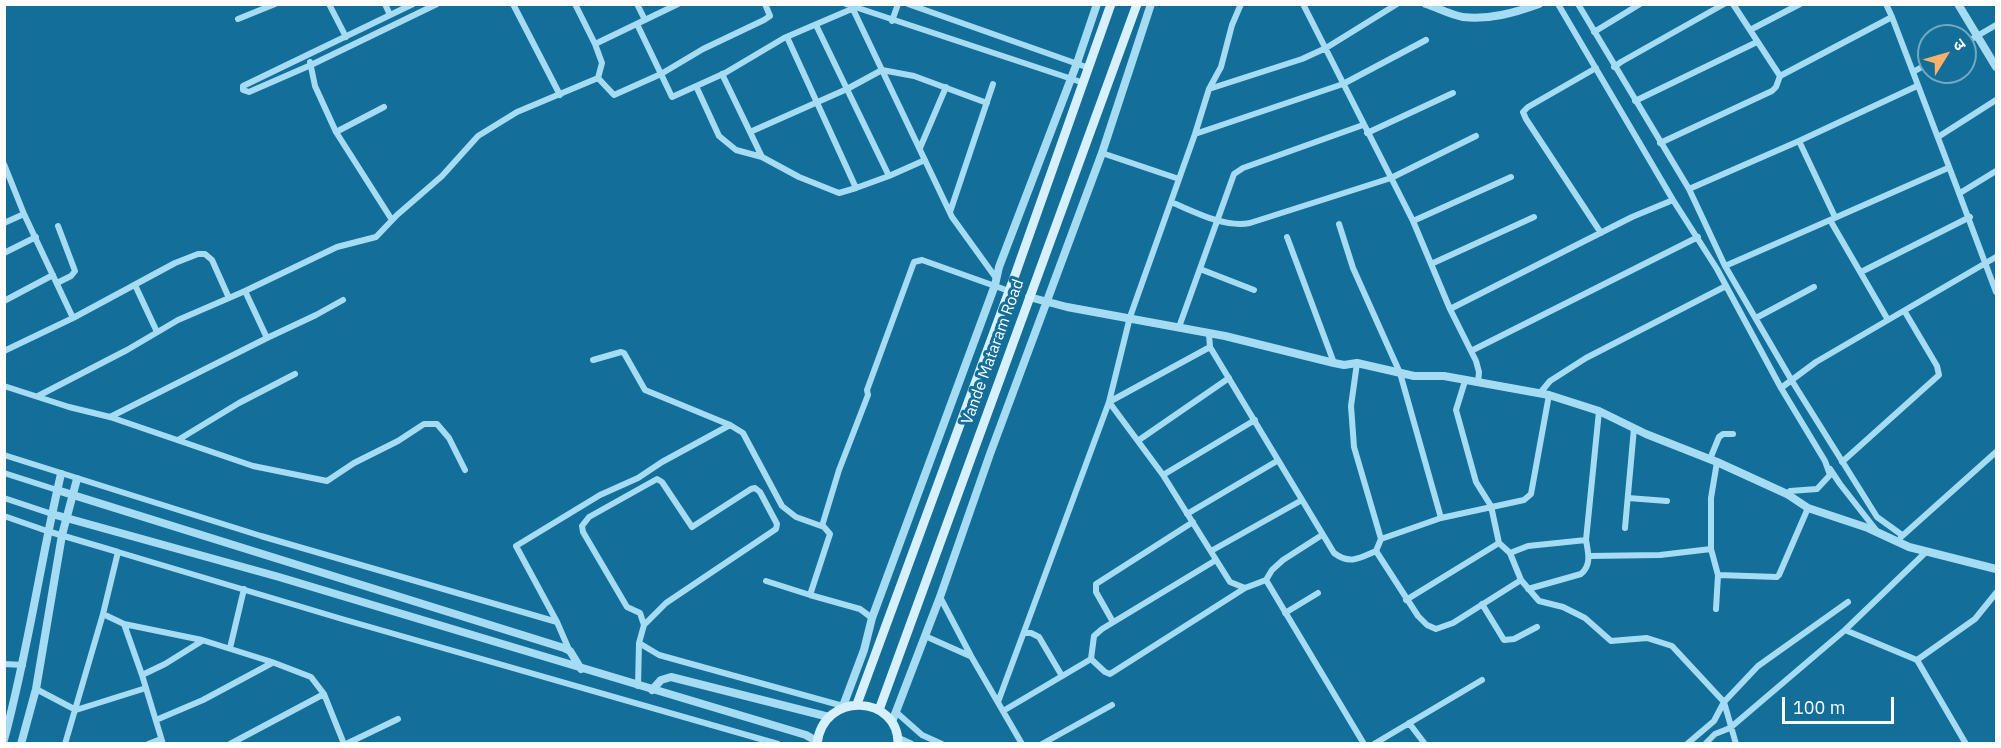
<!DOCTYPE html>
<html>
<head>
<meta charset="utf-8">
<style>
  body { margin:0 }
  #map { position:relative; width:2001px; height:748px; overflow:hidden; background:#136e9a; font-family:"IBM Plex Sans","Noto Sans Devanagari",sans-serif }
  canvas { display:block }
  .frame { position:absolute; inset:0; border:6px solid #fff; pointer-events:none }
  .north { position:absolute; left:1917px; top:24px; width:60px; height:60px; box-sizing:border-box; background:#136e9a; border:2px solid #71a8c2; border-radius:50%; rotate:53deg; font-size:16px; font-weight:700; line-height:24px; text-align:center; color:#fff }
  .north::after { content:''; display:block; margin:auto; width:21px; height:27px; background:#ffb069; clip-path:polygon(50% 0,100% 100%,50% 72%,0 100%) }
  .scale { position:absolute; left:1782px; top:697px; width:112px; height:27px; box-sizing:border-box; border:3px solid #fff; border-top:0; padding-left:8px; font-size:18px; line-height:21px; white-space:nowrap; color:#fff; -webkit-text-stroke:4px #136e9a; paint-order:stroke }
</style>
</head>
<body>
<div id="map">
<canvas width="2001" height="748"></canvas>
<div class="frame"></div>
<div class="north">उ</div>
<div class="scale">100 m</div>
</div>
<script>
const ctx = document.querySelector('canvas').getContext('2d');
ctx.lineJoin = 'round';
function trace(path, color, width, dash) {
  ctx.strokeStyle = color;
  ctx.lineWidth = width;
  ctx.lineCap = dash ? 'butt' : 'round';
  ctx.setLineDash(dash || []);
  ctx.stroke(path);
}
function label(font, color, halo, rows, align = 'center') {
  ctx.font = font + ' "IBM Plex Sans",sans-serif';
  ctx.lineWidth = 6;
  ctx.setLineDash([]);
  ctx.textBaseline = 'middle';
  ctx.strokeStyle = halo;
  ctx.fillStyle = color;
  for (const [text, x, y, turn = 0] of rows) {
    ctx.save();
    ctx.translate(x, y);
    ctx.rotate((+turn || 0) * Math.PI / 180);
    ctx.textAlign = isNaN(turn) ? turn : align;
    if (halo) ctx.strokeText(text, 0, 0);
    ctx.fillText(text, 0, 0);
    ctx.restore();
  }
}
trace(new Path2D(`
  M329,4L346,37
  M385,4L390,15
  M413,4L243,86V90L249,92L311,65L437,4
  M513,4L560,95
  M575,4L595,44
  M637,4L645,20
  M846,4L1084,83
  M908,4L1089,68
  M1241,4L1232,25L1221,67L1209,89L1195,134L1130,317L1109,402L1163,475L1230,582L1245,588L1266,580L1272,570L1283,560L1322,535
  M1303,4L1413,221L1450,309L1476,361L1479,372L1478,383
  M1558,4L1673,200L1717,269L1781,388L1825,461L1830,475L1817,489L1790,491L1787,494
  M1578,4L1689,189L1725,266L1792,381L1877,517L1902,535
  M1886,4L1892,17C1927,109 1962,200 1996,292
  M851,5L952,217L996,278
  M238,19L275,4
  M892,21L898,4
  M637,24L661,74L703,49L764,20L770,16L765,4
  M816,25L889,176L925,160
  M1750,30L1800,4
  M1594,32L1640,4
  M787,37L856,188L889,176
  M1965,43L1996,25
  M310,62L315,86L336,132L392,220
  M1614,67L1621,62L1724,4
  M1596,68L1528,107L1523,112L1526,119L1601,233
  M1913,72L1929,63
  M722,74L750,132L847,89L882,70L914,76L987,103
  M1780,76L1892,17
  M598,78L602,63L595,44L678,4
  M696,86L719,136L736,150L762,157
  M1209,89L1302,59L1326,48L1397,4
  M1635,101L1757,42
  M336,132L384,107
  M750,132L762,157L799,177L839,193L856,188
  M1367,133L1453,93
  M1195,134L1343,84L1426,40
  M1938,137L1996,100
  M1799,141L1835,217
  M1660,143L1772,91L1776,87L1780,76L1733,4
  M920,148L946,87
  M1102,153L1179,179
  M4,164L24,214L73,318
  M1689,189L1799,141L1917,86
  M1960,193L1996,171
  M1171,202C1195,212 1224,228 1250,223L1391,178L1476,136
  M950,212L993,84
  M1413,221L1511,177
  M4,223L24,214
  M1339,224L1353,268L1400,373L1441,518
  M1287,237L1334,363
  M4,253L36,237
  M1431,264L1534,217
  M1725,266L1830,220
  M1200,269L1254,290
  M1861,272L1970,217
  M57,283L71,276L75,271L58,226
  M135,285L157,332
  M245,291L337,247L376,237L397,215L442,176L478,136L517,112L598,78L614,95L661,74L672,97L725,73L784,38L854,8
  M4,301L53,275
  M1450,309L1632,217L1673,200
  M1756,318L1814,287
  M1888,320L1830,220L1948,168
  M1179,327L1234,174L1243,168L1363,125
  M1209,334L1210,347L1334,553C1350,565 1360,558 1376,551L1381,539
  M267,338L316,315L343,300
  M4,351L73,318L175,263L198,254H205L212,260L229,298L245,291L267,338L110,417
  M1471,351L1698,237
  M593,360L621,352L624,353L645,390L730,425L743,433L782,506L796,517L824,527L830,534L810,595L860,609L872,618
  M1357,363L1351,406L1354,447L1381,539L1441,518L1524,500L1531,494L1549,395
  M1465,381L1456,410L1476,482L1491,506L1499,543L1510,553L1521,580L1539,601L1563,607L1585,618L1611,641L1647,638L1672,646L1724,702L1736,744
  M4,386L69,407L110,417L253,466L327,481L354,463L398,441L424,424H437L449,438L465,470
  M1781,388L1816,362L1996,257
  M1540,393L1550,381L1586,358L1726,286
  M38,396L127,350L178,320L229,298
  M178,440L239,403L295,374
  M1139,440L1229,378
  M4,455L261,536L557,622
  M1710,459L1719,437L1723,434H1733
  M1842,462L1939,375L1937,366L1905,312
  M1830,469L1840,484L1876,530
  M4,473L57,490
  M1163,475L1255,420
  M4,498L52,514
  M1628,498L1667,501
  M1187,514L1277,461
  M4,516L47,531L118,552
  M822,526L839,470L868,395L867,390L914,262L922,260L1009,291
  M1625,528L1634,428
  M1901,537L1996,452
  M1211,551L1302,500
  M1376,551L1418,616L1427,625L1436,629L1453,623L1521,580
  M1510,553L1528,546L1586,540
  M1589,556L1660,555L1711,549
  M1718,575L1777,577L1779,575L1808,508
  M1266,580L1364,744
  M766,581L810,595
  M1528,589L1581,574C1592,565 1588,552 1586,540L1599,411
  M940,597L971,656L1022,744
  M1406,600L1499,543
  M1482,604L1504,640L1514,639L1537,627
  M1716,609L1718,575L1711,549V498L1717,462
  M1285,613L1318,593
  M1113,622L1096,592V584L1193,522
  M124,624L103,614L118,552L342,619L778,744
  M1845,630L1917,660L1966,744
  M1024,633H1031L1039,637L1062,676
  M925,636L970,656
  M639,643L659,655L843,706
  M230,648L244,589
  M570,652L557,622L516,546L600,495L638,478L662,462L730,425
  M1091,659L1105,672L1110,674L1245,588
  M1917,660L1975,619L1996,593
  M4,664L23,665
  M142,675L165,664L202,641
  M638,686L639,643L644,625L666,603L776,529L777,524L760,492L755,488L751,489L692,527L662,482L657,479L589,517L582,526L583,532L627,607L640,613L644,625
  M36,689L76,710L146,688
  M998,702L1109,402L1210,347
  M1003,711L1091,659L1094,636L1102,629L1216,560
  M896,712L922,735L942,744
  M156,720L203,700L272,663
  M1409,723L1425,744
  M899,738L912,744
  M65,744L103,614
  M148,744L161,739
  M163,744L142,675L124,624L202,640L272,662L311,677L324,694
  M230,744L324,694L344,744
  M346,744L398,719
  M1042,744L1112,705
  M1374,744L1482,680
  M1687,744L1714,721L1724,702L1758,666L1848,602
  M1705,744L1715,734L1730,728L1845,630L1926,552`), '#a6dcf3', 6);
trace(new Path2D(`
  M1426,4C1438,8 1451,15 1463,17C1489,20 1514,13 1539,4
  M1958,4L1996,67
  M1029,297L1067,307L1225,336L1334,363L1344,365L1357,363L1414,376H1444L1549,395L1599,411L1646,434L1717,462L1787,494L1808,508L1868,528L1909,547L1996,569
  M57,490L564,648L570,651L581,669
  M52,514L279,577L806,735L818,742
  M652,690L661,680L671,677L829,717
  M843,706L864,650L872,618L995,285L999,267L1077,63L1097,4
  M892,722L940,597L990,454L1102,153L1151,4
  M4,740C28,652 40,563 61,474
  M21,744L36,689L62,535L77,479`), '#a6dcf3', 8);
trace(new Path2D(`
  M857,704L1015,275L1111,4
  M879,710L1137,4
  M817,744C823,690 899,695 898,744`), '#d6f0fd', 9);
label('16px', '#fff', '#136e9a', [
  ["Vande Mataram Road",993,352,-70]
]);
</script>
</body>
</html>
